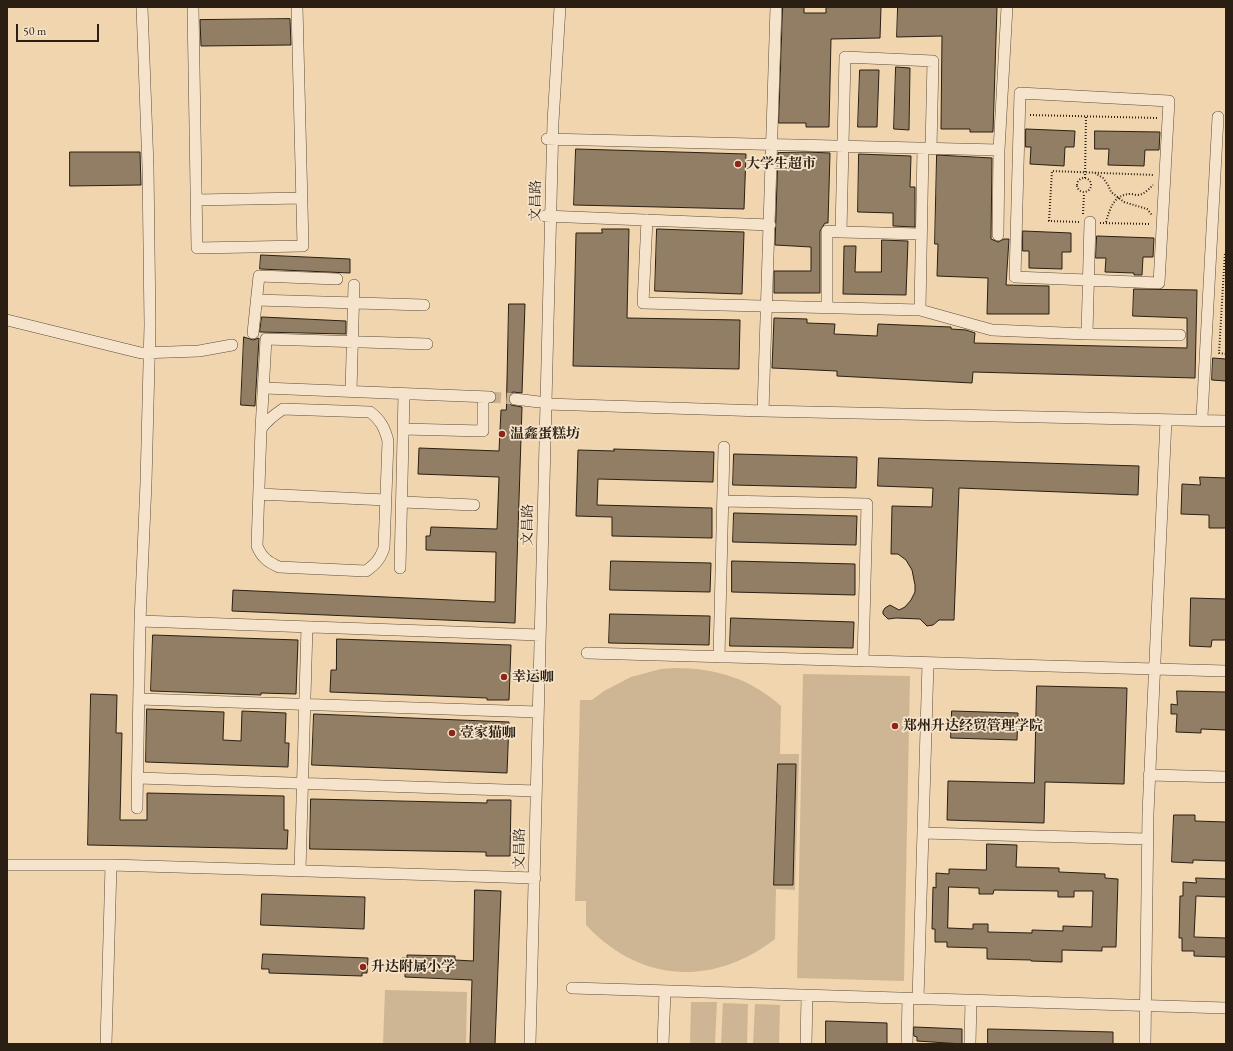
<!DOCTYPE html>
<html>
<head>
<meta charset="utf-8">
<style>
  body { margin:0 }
  #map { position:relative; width:1233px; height:1051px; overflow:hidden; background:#f0d5af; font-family:"EB Garamond",serif }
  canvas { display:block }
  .frame { position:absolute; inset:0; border:8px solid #2a1f12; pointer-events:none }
  .scale { position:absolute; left:16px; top:24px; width:83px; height:18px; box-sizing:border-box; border:2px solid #2a1f12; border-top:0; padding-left:5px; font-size:12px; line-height:14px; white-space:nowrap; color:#2a1f12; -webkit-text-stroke:3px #f5e4cb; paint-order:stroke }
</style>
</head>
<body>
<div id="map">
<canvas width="1233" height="1051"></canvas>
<div class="frame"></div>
<div class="scale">50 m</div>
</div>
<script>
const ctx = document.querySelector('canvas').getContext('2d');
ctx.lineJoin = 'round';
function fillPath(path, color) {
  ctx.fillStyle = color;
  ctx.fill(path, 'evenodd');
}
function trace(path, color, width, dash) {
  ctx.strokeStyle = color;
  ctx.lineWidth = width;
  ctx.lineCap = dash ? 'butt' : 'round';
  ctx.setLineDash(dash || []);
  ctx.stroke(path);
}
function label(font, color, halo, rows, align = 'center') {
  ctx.font = font + ' "EB Garamond","Noto Serif SC",serif';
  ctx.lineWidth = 3.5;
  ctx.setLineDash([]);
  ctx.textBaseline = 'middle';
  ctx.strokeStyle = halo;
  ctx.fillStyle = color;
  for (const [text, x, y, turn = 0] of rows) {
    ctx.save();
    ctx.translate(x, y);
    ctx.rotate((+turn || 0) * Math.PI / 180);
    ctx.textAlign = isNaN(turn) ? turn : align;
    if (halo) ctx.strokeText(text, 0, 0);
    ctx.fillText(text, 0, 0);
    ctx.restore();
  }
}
fillPath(new Path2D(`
  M676,668C716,668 751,679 781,706L780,754H799L795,890L776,889L775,939C713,987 640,983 586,925V901H575L580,700H592L604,691L631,677L661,669Z
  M803,674L910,676L904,981L797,978Z
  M385,990L467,992L466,1044H383Z
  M691,1002H717L715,1044H690Z
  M723,1003L748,1004L747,1044H721Z
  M755,1004L780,1005L779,1044H753Z`), '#ceb694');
const building = new Path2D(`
  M783,7H804V13H826V7H881L880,38L831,39L829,127H806V123H779Z
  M898,7H997L993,132H970V129H941L942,36L897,37Z
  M290,19L291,45L201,46L200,20Z
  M896,67L910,68L909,130L894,129Z
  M860,70H879L877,127H858Z
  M1026,129L1075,131L1074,147H1065L1064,166L1030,164L1031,147H1026Z
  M1095,131L1160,132L1159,150H1145L1144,166L1108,165L1109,149H1095Z
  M576,149L746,154L744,209L574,205Z
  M70,152H140L141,185L70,186Z
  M806,152L830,153L828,223H825L820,231V293H774V271H811V247L775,245L778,153Z
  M859,154L911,156L910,187H915V227L893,226V213L858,212Z
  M937,155L992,158L991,239L998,242L1004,239H1009L1006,285L1049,286V314H987L988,278L937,276L938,244H935Z
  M602,229H629L627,318L740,320L739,369L573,366L576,233H602Z
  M657,229L744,232L742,294L655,291Z
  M1023,231L1071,233V252H1062V269L1029,268V251H1023Z
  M1097,236L1154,238L1153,257H1143L1142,275H1134V273L1105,272L1106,258H1096Z
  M882,240L908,241L906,295L843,294L844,246H856L855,272H881Z
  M261,255L350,259V273L260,269Z
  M1134,289L1197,290L1195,378L973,372L972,383L837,376V371L772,368L774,318L807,319V323L835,324L834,334L877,336L878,324L951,327V329L966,330L975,333L974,343L1187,348V318L1133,316Z
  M509,304H525L522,393L513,392L510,394L508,399L511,405L522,407L515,623L232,611L233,590L495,602L496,552L426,550V536H430L431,527L497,529L499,477L418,474L419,448L499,451L501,410H506Z
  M262,317L346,321V334L260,332Z
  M244,337L253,340L259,338L255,406L241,405Z
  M1213,358L1226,359V381L1212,380Z
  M614,449L714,452L713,482L598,479L597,505L712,508V538L612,536V517L576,516L578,450L614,451Z
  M734,454L857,457L856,488L733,485Z
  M879,458L1139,466L1138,495L959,488L954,620H939L933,625L927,626L920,619L896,618L888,619L883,614V611L885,608L890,605L899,610L905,607L911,600L915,592V585L912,570L906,560L898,554H891L892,506L932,507L933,488L878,486Z
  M1200,477L1226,478V528H1209V515L1181,514L1182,484L1200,485Z
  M734,513L857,516L856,545L733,542Z
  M611,561L711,563L710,592L610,590Z
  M732,561L855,564V595L732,592Z
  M1191,598L1226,599V640H1212L1211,647L1190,646Z
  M610,614L710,616L709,645L609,643Z
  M731,618L854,622L853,648L730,646Z
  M153,635L298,640L296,694L261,693V695L151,691Z
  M337,639L511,645L509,700H487V698L330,692L331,670H336Z
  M1037,686L1127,688L1124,784L1045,782L1044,823L947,820L948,781L1034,783Z
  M1177,691L1226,692V730L1201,729V733L1176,732L1177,714H1171V704L1177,705Z
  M91,694L117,695L116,733H122L120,820H147V793L284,796V830H288L287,849L88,845Z
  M147,709L224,712L223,740L241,741L242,711L286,713L285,743H289L288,767L146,762Z
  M952,711L1018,713L1017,740L951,738Z
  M314,714L509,722L507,773L312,765Z
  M778,764H796L793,885H774Z
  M311,799L487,803V800H511L510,856H486V852L310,849Z
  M1174,815H1195V821L1226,822V861L1193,860V863L1172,862Z
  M987,844L1017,845L1016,867L1059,868V872L1105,874V878L1118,879L1116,947H1102V951L1062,950V962L1031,961V960L987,959V948L947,947V942H935V929H932L933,887L936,888V873L949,874V869L986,870ZM949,887L979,888V894H993L994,890L1058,891V897H1074V891H1093L1092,927L1063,926V931L1032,930V933L988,932V924H973V929L948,928Z
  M1196,878L1226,879V897L1196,896L1194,937L1226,938V957L1194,956V951H1182V938H1179L1180,896H1183V882L1196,883Z
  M475,890L501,891L495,1044H470L472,980L405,977V971L401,970L402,958H407V955L455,956V960L473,961Z
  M262,894L365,897L364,929L261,925Z
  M263,954L368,958L367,973H362V976L269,973V969H262Z
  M826,1021L887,1023V1044H826Z
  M914,1027L962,1029V1044L917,1041V1037L914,1036Z
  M988,1029L1113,1032V1044H988Z`);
fillPath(building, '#917e64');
trace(building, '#2a1f12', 1);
trace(new Path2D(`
  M490,397L515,399`), '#c8b190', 11, [11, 5.5]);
const minor = new Path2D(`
  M193,7L197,248L303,246L297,7
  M1020,93L1169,101L1159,283L1015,277Z
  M547,139L999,150
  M196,200L302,198
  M545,216L770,225
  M647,220L643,303L920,310L923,148
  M921,234L841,232L845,57L933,61L931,148
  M998,235L999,150L1007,7
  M256,300L424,305
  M827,308V231L841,232
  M920,310L992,330L1087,334L1180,335
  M7,320L141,353L199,351L232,345
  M253,333L259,276L337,279
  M1087,334L1090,222
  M264,388L490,397
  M351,391L354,285
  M515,399L539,402
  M546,404L763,411L1226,421
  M283,409L370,412C381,420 385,429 388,441L384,548C380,559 376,564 366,571L279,567C268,562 262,558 257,546L261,429C267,420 274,415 283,409Z
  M763,411L776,7
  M1202,417L1218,117
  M261,429L266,339L427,344
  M403,429L483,431V397
  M259,494L386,500
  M723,501L867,504L863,661
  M402,502L474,505
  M400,568L404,394
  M140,621L540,635
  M587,653L1226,671
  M719,657L724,447
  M139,699L538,712
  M1149,775L1226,777
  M138,778L536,791
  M137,808L140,621L146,483L150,325L148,167L142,7
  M923,833L1147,839
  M7,865H111L535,878
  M300,870L307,627
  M572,988L1226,1008
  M918,999L928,663
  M106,1044L111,865
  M530,1044L553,122L560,7
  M663,1044L665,991
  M806,1044L807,996
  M907,1044L908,999
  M970,1044L971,1000
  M1145,1044L1148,813L1166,420`);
trace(minor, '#5c4c39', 12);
trace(new Path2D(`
  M1030,115L1158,118
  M1095,173L1103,178L1108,185L1111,192L1124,202L1147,209L1152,215
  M1077 185a7 7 0 1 1 14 0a7 7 0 1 1-14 0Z
  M1085,178L1086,116
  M1083,214L1084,193
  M1079,222L1049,221L1052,171L1154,175
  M1106,222C1110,208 1114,194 1131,194C1133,194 1135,195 1137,195C1144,195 1149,189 1153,185
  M1100,223L1151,224
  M1226,252H1225L1219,353L1226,354`), '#2a1f12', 2, [1, 2]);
trace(minor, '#f5e4cb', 11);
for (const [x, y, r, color] of [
  [738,164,4,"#8f2418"],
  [502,434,4,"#8f2418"],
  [504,677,4,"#8f2418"],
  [895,726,4,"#8f2418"],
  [452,733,4,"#8f2418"],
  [363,967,4,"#8f2418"]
]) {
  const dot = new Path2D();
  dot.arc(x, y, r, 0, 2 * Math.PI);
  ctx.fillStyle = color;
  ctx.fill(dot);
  trace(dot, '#f5e4cb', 1.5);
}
label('bold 14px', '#2a1f12', '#f5e4cb', [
  ["大学生超市",746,164],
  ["温鑫蛋糕坊",510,434],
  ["幸运咖",512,677],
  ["郑州升达经贸管理学院",903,726],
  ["壹家猫咖",460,733],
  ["升达附属小学",371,967]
], 'left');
label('14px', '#2a1f12', '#f5e4cb', [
  ["文昌路",536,201,-89],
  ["文昌路",528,525,-89],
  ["文昌路",520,849,-89]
]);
</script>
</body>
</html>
